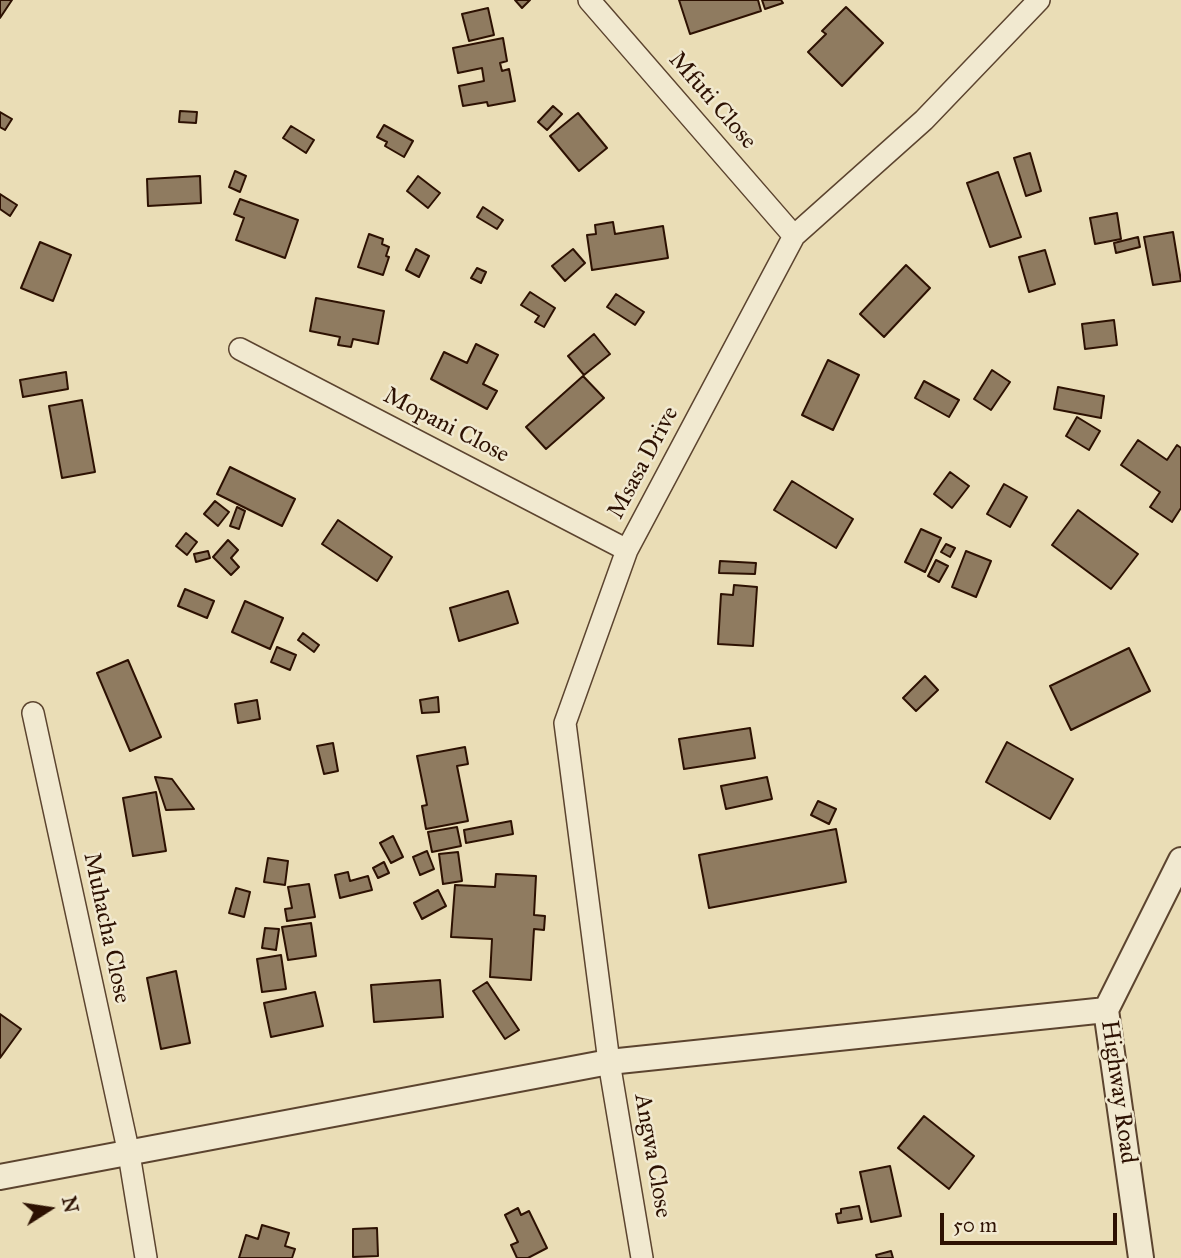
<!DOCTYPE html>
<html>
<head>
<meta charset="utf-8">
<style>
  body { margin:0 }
  #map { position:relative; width:1181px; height:1258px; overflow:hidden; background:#eaddb6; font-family:"IM FELL Great Primer",serif }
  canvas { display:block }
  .north { position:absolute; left:14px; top:1174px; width:70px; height:70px; -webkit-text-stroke:5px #f1e9d0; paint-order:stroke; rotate:78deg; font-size:19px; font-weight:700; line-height:28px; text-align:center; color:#2d1102 }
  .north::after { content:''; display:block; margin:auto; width:24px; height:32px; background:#2d1102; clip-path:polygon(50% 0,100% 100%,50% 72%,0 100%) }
  .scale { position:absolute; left:940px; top:1213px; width:177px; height:32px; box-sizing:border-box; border:4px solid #2d1102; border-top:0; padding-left:9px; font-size:21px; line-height:24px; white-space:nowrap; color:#2d1102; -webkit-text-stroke:5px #f1e9d0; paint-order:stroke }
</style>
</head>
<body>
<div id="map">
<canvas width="1181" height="1258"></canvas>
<div class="north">N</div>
<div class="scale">50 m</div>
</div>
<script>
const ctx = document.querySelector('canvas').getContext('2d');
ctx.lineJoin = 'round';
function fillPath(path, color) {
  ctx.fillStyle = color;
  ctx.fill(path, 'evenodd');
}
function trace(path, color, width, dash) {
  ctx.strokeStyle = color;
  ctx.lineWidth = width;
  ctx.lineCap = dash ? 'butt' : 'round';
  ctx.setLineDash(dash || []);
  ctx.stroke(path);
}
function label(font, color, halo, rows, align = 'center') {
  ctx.font = font + ' "IM FELL Great Primer",serif';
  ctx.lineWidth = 5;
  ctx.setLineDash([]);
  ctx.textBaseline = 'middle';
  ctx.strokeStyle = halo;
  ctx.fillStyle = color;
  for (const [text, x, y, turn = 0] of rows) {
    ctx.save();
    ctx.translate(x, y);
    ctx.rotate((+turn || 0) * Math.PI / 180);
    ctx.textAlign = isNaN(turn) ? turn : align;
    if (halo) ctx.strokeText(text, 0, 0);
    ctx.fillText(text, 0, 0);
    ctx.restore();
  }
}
const building = new Path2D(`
  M0,0H12L0,18Z
  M515,0H530L522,8Z
  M679,0H758L761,11L690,34Z
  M762,0H781L783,3L765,9Z
  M846,7L883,43L842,86L808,52L826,34L822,31Z
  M488,8L494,35L469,41L462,14Z
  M503,38L507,61L500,63L502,71L509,69L515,101L488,106L487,102L463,106L459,86L484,81L482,68L458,73L453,48Z
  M553,106L562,114L547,130L538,122Z
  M180,111L197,112L196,123L179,122Z
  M0,112L12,119L5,130L0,127Z
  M578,113L607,148L579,171L550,136Z
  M384,125L413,141L404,157L385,146L387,142L377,137Z
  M291,126L314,140L306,153L283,138Z
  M1030,153L1041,191L1026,196L1014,158Z
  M235,171L246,176L240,192L229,187Z
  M998,172L1021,237L990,247L967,183Z
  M200,176L201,203L148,206L147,179Z
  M418,176L440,193L428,208L407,191Z
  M0,194L17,205L10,216L0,209Z
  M240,199L298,220L285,258L236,240L244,218L234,214Z
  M483,207L503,220L497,229L477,217Z
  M1117,213L1121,239L1095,244L1090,218Z
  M613,222L615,234L663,226L668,258L592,270L587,235L596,234L595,225Z
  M1173,232L1181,281L1153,285L1144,237Z
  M369,234L383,239L382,244L389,247L386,256L389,257L383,275L358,267Z
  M1138,237L1140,247L1116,253L1114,243Z
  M40,242L71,255L53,301L21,288Z
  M416,249L429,256L419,277L406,270Z
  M573,249L585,263L565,281L552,266Z
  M1045,250L1055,284L1029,292L1019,257Z
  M906,265L930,288L884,337L860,314Z
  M477,268L486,272L481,283L471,278Z
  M530,292L555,308L544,327L535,322L539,316L521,305Z
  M616,294L644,312L635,325L607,307Z
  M316,298L384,311L378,344L353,339L351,347L338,345L340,337L310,331Z
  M1114,320L1117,345L1085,349L1082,324Z
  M594,334L610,354L584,375L568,356Z
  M476,344L498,355L483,384L497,391L487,409L431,379L444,352L467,363Z
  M828,360L859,375L833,430L802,415Z
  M992,370L1010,382L991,410L974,399Z
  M66,372L68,389L23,397L20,380Z
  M583,376L604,398L546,449L526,427Z
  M924,381L959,400L949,417L915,398Z
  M1058,387L1104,396L1101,418L1054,409Z
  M82,400L95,472L62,478L49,406Z
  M1077,417L1100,431L1089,450L1066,436Z
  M1138,440L1167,460L1177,445L1181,448V508L1172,522L1150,507L1160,492L1121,465Z
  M230,467L295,499L282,526L217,494Z
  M950,472L969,486L952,508L934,494Z
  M792,481L853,519L836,548L774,510Z
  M1004,484L1027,497L1010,527L987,514Z
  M215,501L229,512L218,526L204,514Z
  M237,507L245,511L239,529L230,526Z
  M1078,510L1138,554L1111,589L1052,545Z
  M338,520L392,557L377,581L322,544Z
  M921,529L941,538L925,572L905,562Z
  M186,533L197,542L187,555L176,546Z
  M228,540L238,550L231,558L239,567L231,575L213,557Z
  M946,544L955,548L950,557L941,552Z
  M208,551L210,558L196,562L194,554Z
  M966,551L991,561L976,597L952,587Z
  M936,560L948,566L939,582L928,576Z
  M720,561L756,563L755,574L719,573Z
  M734,585L757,587L753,646L718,644L721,594L733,595Z
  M185,589L214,601L207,618L178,606Z
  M508,591L518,623L459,641L450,608Z
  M245,601L283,618L270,649L232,632Z
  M303,633L319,645L314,652L298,640Z
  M277,647L296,655L290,670L271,662Z
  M1129,648L1150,691L1071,730L1050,686Z
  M128,660L161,737L130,751L97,673Z
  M925,676L938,690L916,711L903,698Z
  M438,697L439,712L422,713L420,700Z
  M257,700L260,719L238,723L235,704Z
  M750,728L755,758L684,769L679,739Z
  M1007,742L1073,779L1050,819L986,782Z
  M333,743L338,771L324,774L317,746Z
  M465,747L468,764L457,766L468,821L426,829L422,806L427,805L417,756Z
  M155,777L172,779L194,809L166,810Z
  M767,777L772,799L726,809L721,786Z
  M156,792L166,851L133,856L123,798Z
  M818,801L836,809L829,824L811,815Z
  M511,821L513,834L466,843L464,830Z
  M457,827L461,846L432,852L428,832Z
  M836,829L846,882L709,908L699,855Z
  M393,836L403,857L391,863L380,843Z
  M427,851L434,869L420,875L413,857Z
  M458,852L462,881L443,884L439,854Z
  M268,858L288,861L285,885L264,882Z
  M384,862L389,873L378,878L373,868Z
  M348,872L350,881L368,876L372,890L340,898L335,875Z
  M496,874L536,876L534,915L545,916L544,930L534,929L531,980L490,977L492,939L451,937L455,885L495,887Z
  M309,884L315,917L287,921L285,909L292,908L288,887Z
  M236,888L250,892L244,917L229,913Z
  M438,890L446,906L422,919L414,903Z
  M311,923L316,956L288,960L282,927Z
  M265,928L279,929L276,950L262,948Z
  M281,955L286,989L262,992L257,959Z
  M176,971L190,1043L161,1049L147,978Z
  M440,980L443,1017L374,1022L371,985Z
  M487,982L519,1030L505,1039L473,991Z
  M315,992L323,1026L271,1037L264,1003Z
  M0,1014L21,1029L0,1058Z
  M924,1116L974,1156L949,1189L898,1148Z
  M890,1166L901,1216L871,1222L860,1172Z
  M859,1206L862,1219L838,1223L836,1214L841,1213V1209Z
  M518,1208L521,1215L529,1211L547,1248L528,1258H517L511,1245L518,1242L505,1215Z
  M262,1225L289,1233L285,1246L295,1249L292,1258H239L246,1235L258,1239Z
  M377,1228L378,1256L353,1257V1229Z
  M891,1251L893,1258H877L876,1255Z`);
fillPath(building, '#8f7b60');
trace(building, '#2d1102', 2);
const minor = new Path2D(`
  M589,0L794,236
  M240,349L627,550
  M33,713L129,1154L146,1258
  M642,1258L609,1062L565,723L627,550L794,236L924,120L1039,0`);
const tertiary = new Path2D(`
  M0,1177L609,1062L1106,1010
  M1141,1258L1106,1010L1181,860`);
trace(minor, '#5c442f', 24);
trace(tertiary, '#5c442f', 28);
trace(minor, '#f1e9d0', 21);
trace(tertiary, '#f1e9d0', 24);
label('24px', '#2d1102', '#f1e9d0', [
  ["Mfuti Close",712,101,49],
  ["Mopani Close",446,426,27],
  ["Msasa Drive",644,463,-62],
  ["Muhacha Close",106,928,78],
  ["Highway Road",1118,1092,82],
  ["Angwa Close",652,1156,80]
]);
</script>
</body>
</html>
